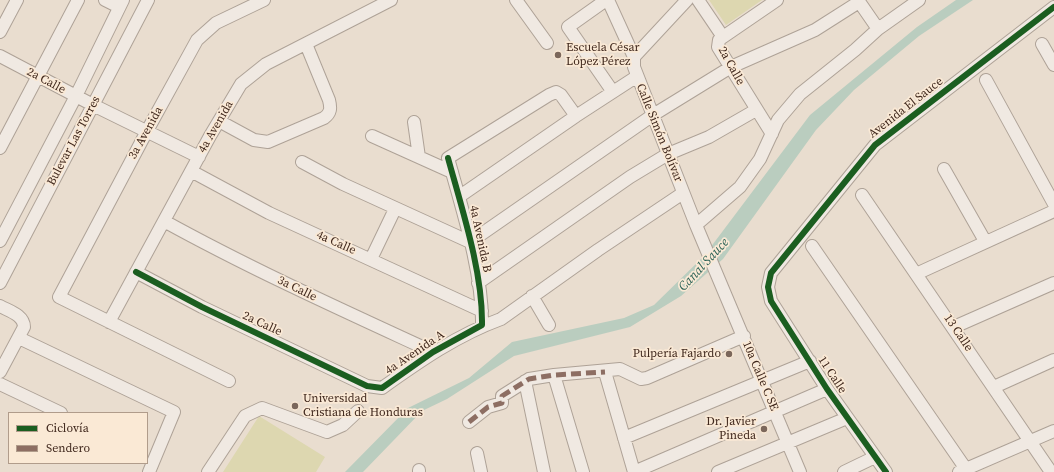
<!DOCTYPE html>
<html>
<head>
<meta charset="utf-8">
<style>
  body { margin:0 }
  #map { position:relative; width:1054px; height:472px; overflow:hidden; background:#e9ddcf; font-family:"Source Serif 4",serif }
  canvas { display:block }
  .legend { position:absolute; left:8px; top:412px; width:140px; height:52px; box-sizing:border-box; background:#fae9d5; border:1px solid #b09c8b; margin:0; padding:5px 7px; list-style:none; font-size:12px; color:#40281d }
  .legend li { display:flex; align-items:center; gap:8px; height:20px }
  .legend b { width:20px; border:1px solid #b09c8b }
</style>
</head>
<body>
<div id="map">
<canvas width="1054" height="472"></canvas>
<ul class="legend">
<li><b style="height:5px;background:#1b5e20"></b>Ciclovía</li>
<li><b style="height:5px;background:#8d6e63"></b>Sendero</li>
</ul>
</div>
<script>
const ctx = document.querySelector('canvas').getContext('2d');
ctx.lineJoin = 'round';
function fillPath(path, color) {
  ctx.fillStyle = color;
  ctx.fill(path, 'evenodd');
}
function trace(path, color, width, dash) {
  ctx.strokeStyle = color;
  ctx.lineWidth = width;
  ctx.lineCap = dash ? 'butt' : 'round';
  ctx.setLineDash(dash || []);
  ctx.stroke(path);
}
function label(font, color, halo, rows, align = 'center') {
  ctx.font = font + ' "Source Serif 4",serif';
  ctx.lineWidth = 3.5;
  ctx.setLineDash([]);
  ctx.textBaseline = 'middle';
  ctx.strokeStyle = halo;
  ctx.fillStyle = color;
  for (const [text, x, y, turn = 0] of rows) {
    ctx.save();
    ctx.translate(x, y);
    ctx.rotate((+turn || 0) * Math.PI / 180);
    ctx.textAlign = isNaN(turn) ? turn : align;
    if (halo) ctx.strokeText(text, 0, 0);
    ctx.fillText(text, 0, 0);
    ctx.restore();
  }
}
fillPath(new Path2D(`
  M709,0H762L726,25Z
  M259,416L325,457L316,472H223Z`), '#ddd7b0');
fillPath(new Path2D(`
  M956,0H973L919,36L854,90L816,130L723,259L681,296L630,327L514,356L447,399L422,411L363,472H345L408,408L469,378L512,342L624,318L654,305L704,256L810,115L917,27Z`), '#bacdbf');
const minor = new Path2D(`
  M105,0L119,7
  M516,0L547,43
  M606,0L568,27L613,92
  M608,0L634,57
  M687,0L634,57V67L696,225L800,472
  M698,0L723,37L719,40L718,47L772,134
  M858,0L878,29
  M0,32L17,0
  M723,37L777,0
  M1042,44L1054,65
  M0,56L93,105L199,157
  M986,80L1054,204
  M219,121L254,140L268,142L324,118C331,113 331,108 329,100L306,44
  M414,122L419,157
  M372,136L452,172
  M0,148L78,0
  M302,162L343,184L470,242L653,115L731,67L815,30L859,2
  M944,169L985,241
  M191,171L269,213L482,311
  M862,195L1051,472
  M460,196L576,116L636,77
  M164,221C251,269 342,310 433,352
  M696,225L740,187L760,159L778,120L800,94L855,50L878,29L919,0
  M0,241L76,96L123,0
  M812,246L968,472
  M371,259L395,209
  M136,272L202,307L367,386L382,388C420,361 457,335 501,319L598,250L683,193
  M916,274L1054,211
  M0,283L148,0
  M478,283L630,177L668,154L709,137L756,110
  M532,296L549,325
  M0,306C9,311 24,315 24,327L0,372
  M109,322L210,136L241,84L266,64L391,0
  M482,325C483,273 462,209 448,158L549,95L556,92L561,95L576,116
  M954,327L1054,283
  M19,338L174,412L149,472
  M605,372L634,472
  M554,375L583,472
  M229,381L59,297L147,131L197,40L216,23L264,0
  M525,381L544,472
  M0,384L61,413
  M994,387L1054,360
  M469,422L488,407L502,403V396L529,379L554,375L620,369L641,379L647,378L744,336
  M624,438L810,361
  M477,453L481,472
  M419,470V472
  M208,472L245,416L262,408L327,432L343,425L358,411
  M634,472L827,389
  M718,472L847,418
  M844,472L875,457
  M886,472L827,389L771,301L768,287L771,273L875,145L1054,7
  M959,472L1054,431`);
trace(minor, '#aea297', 14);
trace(minor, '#f0e9e2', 12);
trace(new Path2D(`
  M469,422L488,407L502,403V396L529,379L554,375L605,372`), '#8d6e63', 5, [10, 5]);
trace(new Path2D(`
  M136,272L202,307L367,386L382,388L433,352L482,325C483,273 462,209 448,158
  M886,472L827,389L771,301L768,287L771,273L875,145L1054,7`), '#1b5e20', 6);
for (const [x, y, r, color] of [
  [558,55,4,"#7b675b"],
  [729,354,4,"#7b675b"],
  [295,406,4,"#7b675b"],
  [764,429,4,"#7b675b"]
]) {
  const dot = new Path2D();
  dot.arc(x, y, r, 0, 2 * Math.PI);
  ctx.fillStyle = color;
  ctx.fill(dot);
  trace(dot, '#fae9d5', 1.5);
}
label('12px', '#40281d', '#fae9d5', [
  ["Escuela César",566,48],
  ["López Pérez",566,62],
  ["Pulpería Fajardo",721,354,"right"],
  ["Universidad",303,399],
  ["Cristiana de Honduras",303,413],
  ["Dr. Javier",756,422,"right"],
  ["Pineda",756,436,"right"]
], 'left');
label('12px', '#40281d', '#fae9d5', [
  ["2a Calle",731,66,61],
  ["2a Calle",46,81,28],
  ["Avenida El Sauce",906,108,-38],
  ["4a Avenida",216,127,-60],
  ["3a Avenida",146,133,-61],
  ["Calle Simón Bolívar",659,133,68],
  ["Bulevar Las Torres",74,141,-62],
  ["4a Avenida B",480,239,78],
  ["4a Calle",336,243,24],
  ["3a Calle",297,289,26],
  ["2a Calle",262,324,25],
  ["13 Calle",958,333,56],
  ["4a Avenida A",415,353,-34],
  ["11 Calle",832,375,57],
  ["10a Calle C SE",760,376,67]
]);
label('italic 13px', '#2a6155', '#fae9d5', [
  ["Canal Sauce",704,265,-47]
]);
</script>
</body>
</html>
